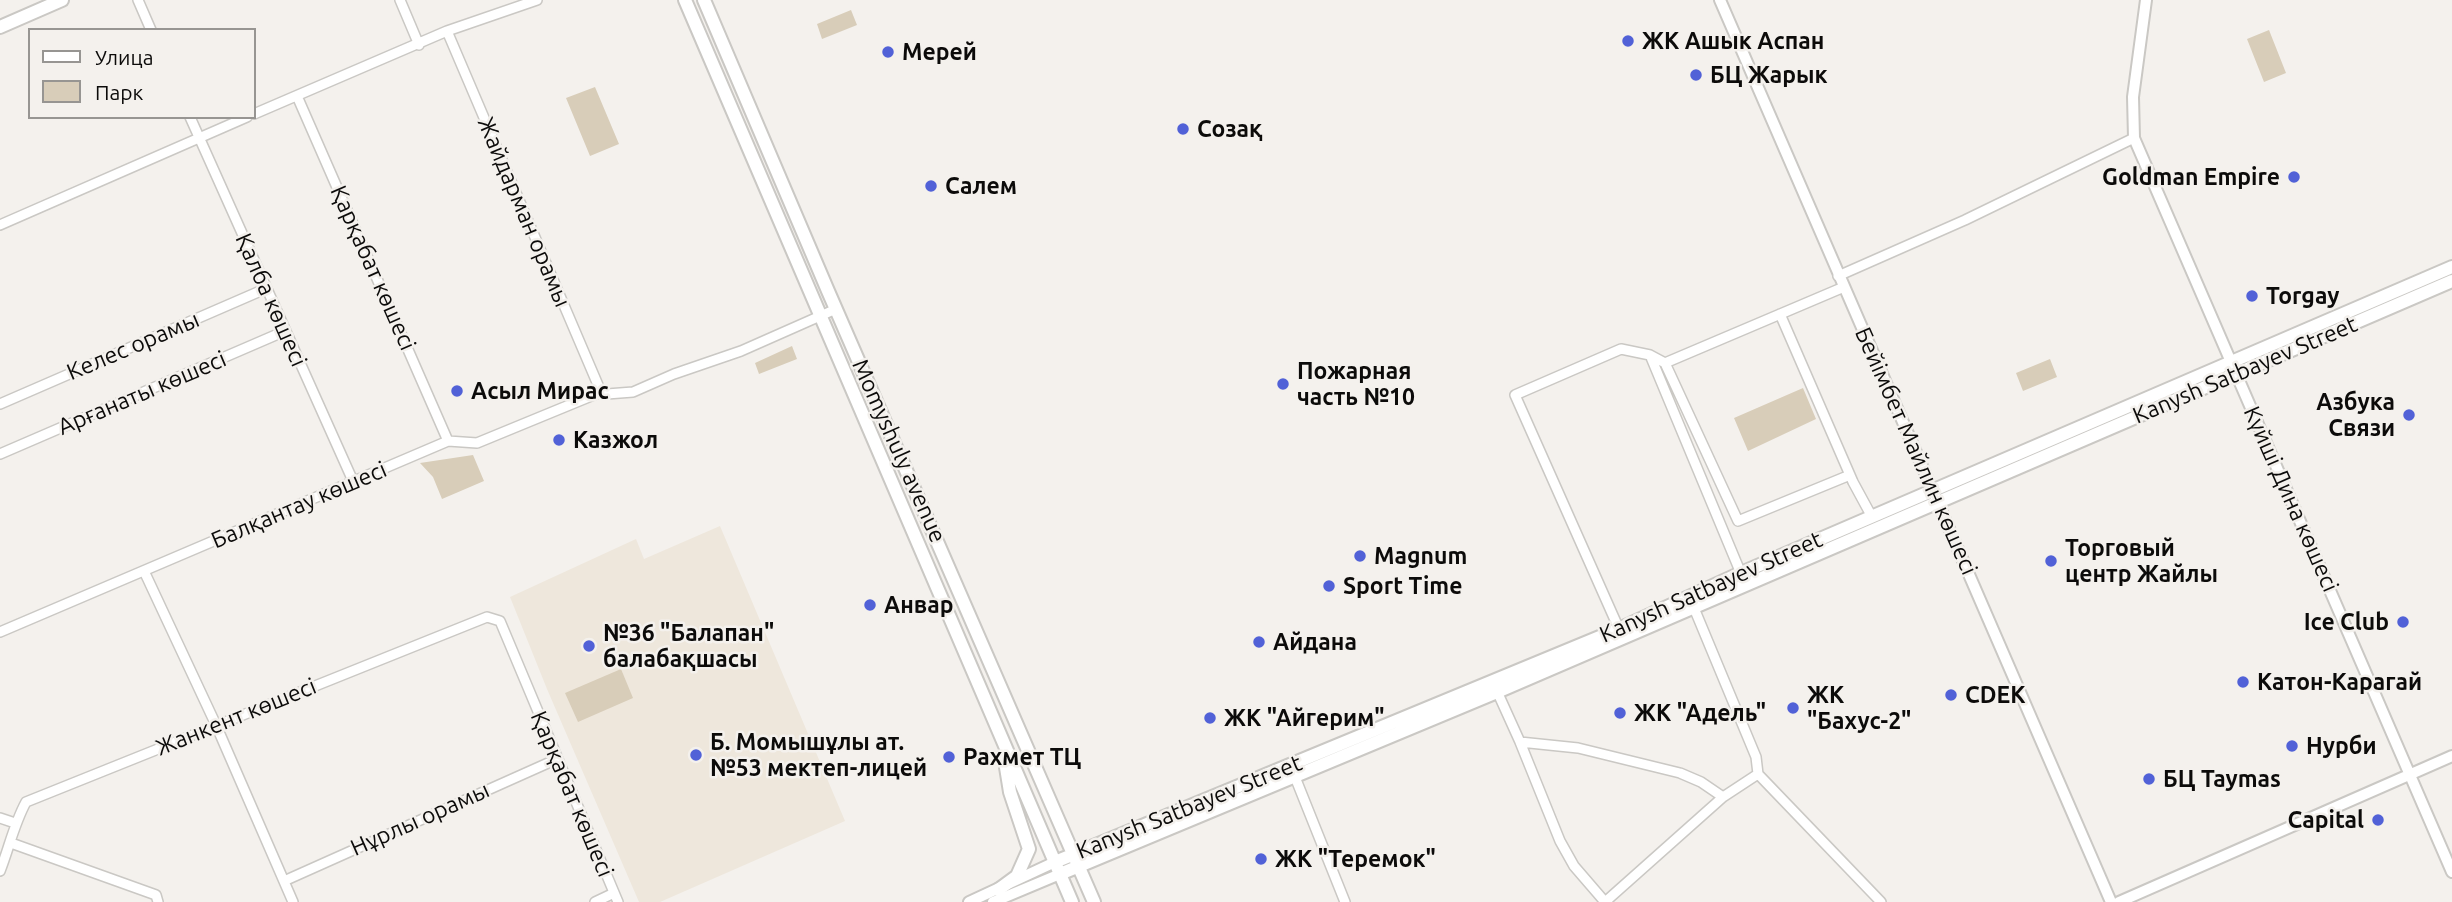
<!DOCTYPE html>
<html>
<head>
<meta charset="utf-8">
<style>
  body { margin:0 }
  #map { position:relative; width:2452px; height:902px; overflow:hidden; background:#f4f1ed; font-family:Ubuntu,sans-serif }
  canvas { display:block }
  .legend { position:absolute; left:28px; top:28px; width:228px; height:91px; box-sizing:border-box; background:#f4f1ed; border:2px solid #979592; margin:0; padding:9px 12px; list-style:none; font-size:21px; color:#0c0b0a }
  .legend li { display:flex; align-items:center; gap:14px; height:35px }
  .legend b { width:35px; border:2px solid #979592 }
</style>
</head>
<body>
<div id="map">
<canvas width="2452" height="902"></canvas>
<ul class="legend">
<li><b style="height:9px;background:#fff"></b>Улица</li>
<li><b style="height:19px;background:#d8cdb9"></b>Парк</li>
</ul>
</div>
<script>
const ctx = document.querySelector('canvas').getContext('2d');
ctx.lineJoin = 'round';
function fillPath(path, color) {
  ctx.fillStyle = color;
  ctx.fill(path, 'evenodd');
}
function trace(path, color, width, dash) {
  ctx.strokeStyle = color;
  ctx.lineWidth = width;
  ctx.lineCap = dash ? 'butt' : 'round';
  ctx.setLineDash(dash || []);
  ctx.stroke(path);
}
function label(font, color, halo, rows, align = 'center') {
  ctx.font = font + ' Ubuntu,sans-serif';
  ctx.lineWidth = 5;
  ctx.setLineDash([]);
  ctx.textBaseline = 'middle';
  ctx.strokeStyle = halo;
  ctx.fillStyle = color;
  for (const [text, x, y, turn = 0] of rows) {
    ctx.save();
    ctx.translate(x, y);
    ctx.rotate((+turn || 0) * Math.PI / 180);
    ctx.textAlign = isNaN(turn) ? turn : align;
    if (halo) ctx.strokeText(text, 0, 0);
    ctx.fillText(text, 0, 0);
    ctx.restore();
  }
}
fillPath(new Path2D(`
  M720,526L845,821L660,902H639L547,689L510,597L636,539L644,559Z`), '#eee7dc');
fillPath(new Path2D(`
  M851,10L857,25L822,39L817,24Z
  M2269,30L2286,73L2264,82L2247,39Z
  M595,87L619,144L590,156L566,98Z
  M792,346L797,359L759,374L755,363Z
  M2050,359L2057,377L2023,391L2016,373Z
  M1803,388L1816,419L1748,451L1734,418Z
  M473,455L484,481L442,499L433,477L420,463Z
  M621,669L633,698L578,722L565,693Z`), '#d8cdb9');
const minor = new Path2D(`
  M138,0L151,30
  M400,0L419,45
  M447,31L601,392
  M297,96L448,441
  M254,114L447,31L537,0
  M190,117L353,481
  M0,225L247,117
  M1838,276L1965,220L2134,138
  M1780,314L1853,482L1872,517
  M1650,355L1742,576
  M1665,363L1738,521L1850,475
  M601,392L607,394L633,392L674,374L741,351L836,309
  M0,404L265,289
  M0,454L285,331
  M144,571L216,725L293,902
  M1694,608L1756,757L1758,774L1881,902
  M1619,629L1515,395L1621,349L1650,355L1665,363L1844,287
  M0,632L448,441L477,443L601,392
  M1496,689L1520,742L1578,748L1680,773L1701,782L1723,797
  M1520,742L1560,841L1574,866L1605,902
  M1295,777L1345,902
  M0,818L15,823
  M11,843L156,895L158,902
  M0,871C9,848 14,824 26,802L487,617L500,621L618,902
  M284,881L557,759
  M595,902L614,893
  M1605,902L1723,797L1758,774`);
const tertiary = new Path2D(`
  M1720,0L2111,902
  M2146,0L2133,97L2134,138L2452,872
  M969,902L1055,862
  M993,902L1060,874
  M2119,902L2452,756`);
const secondary = new Path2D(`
  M685,0L1072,902
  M704,0L828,291L1094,902
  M0,27L62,0
  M1055,862L1619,629L1741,573L2452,267
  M1060,874L1497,692L2452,281
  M998,890L1017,876L1029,849L1010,792L1004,755`);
trace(minor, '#cac8c4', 12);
trace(tertiary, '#cac8c4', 14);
trace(secondary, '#cac8c4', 16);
trace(minor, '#fff', 9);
trace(tertiary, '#fff', 10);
trace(secondary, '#fff', 12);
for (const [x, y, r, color] of [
  [1628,41,7,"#5161d7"],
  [888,52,7,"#5161d7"],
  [1696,75,7,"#5161d7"],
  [1183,129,7,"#5161d7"],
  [2294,177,7,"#5161d7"],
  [931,186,7,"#5161d7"],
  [2252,296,7,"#5161d7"],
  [1283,384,7,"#5161d7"],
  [457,391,7,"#5161d7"],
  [2409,415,7,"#5161d7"],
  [559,440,7,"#5161d7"],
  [1360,556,7,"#5161d7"],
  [2051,561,7,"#5161d7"],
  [1329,586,7,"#5161d7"],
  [870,605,7,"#5161d7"],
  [2403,622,7,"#5161d7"],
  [1259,642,7,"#5161d7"],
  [589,646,7,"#5161d7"],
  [2243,682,7,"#5161d7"],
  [1951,695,7,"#5161d7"],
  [1793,708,7,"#5161d7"],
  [1620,713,7,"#5161d7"],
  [1210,718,7,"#5161d7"],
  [2292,746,7,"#5161d7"],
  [696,755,7,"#5161d7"],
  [949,757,7,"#5161d7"],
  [2149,779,7,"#5161d7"],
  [2378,820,7,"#5161d7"],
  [1261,859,7,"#5161d7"]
]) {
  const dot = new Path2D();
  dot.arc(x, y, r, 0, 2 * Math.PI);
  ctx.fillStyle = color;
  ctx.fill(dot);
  trace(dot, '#f4f1ed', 2.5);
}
label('bold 23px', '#0c0b0a', '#f4f1ed', [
  ["ЖК Ашык Аспан",1642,41],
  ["Мерей",902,52],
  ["БЦ Жарык",1710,75],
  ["Созақ",1197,129],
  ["Goldman Empire",2280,177,"right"],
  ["Салем",945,186],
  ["Torgay",2266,296],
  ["Пожарная",1297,371],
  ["часть №10",1297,397],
  ["Асыл Мирас",471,391],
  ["Азбука",2395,402,"right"],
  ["Связи",2395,428,"right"],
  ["Казжол",573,440],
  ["Торговый",2065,548],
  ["центр Жайлы",2065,574],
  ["Magnum",1374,556],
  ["Sport Time",1343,586],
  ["Анвар",884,605],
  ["Ice Club",2389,622,"right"],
  ["№36 \"Балапан\"",603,633],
  ["балабақшасы",603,659],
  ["Айдана",1273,642],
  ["Катон-Карагай",2257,682],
  ["ЖК",1807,695],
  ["\"Бахус-2\"",1807,721],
  ["CDEK",1965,695],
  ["ЖК \"Адель\"",1634,713],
  ["ЖК \"Айгерим\"",1224,718],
  ["Б. Момышұлы ат.",710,742],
  ["№53 мектеп-лицей",710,768],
  ["Нурби",2306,746],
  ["Рахмет ТЦ",963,757],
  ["БЦ Taymas",2163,779],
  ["Capital",2364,820,"right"],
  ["ЖК \"Теремок\"",1275,859]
], 'left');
label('23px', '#0c0b0a', '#f4f1ed', [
  ["Жайдарман орамы",524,212,67],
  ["Қарқабат көшесі",373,268,66],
  ["Қалба көшесі",271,300,66],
  ["Келес орамы",133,346,-23],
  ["Kanysh Satbayev Street",2245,370,-23],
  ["Арғанаты көшесі",142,393,-23],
  ["Momyshuly avenue",899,451,66],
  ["Бейімбет Майлин көшесі",1916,451,66],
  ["Күйші Дина көшесі",2291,499,66],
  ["Балқантау көшесі",299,505,-23],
  ["Kanysh Satbayev Street",1711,587,-24],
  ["Жанкент көшесі",236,717,-22],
  ["Қарқабат көшесі",572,794,67],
  ["Kanysh Satbayev Street",1189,807,-22],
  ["Нұрлы орамы",420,819,-24]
]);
</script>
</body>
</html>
